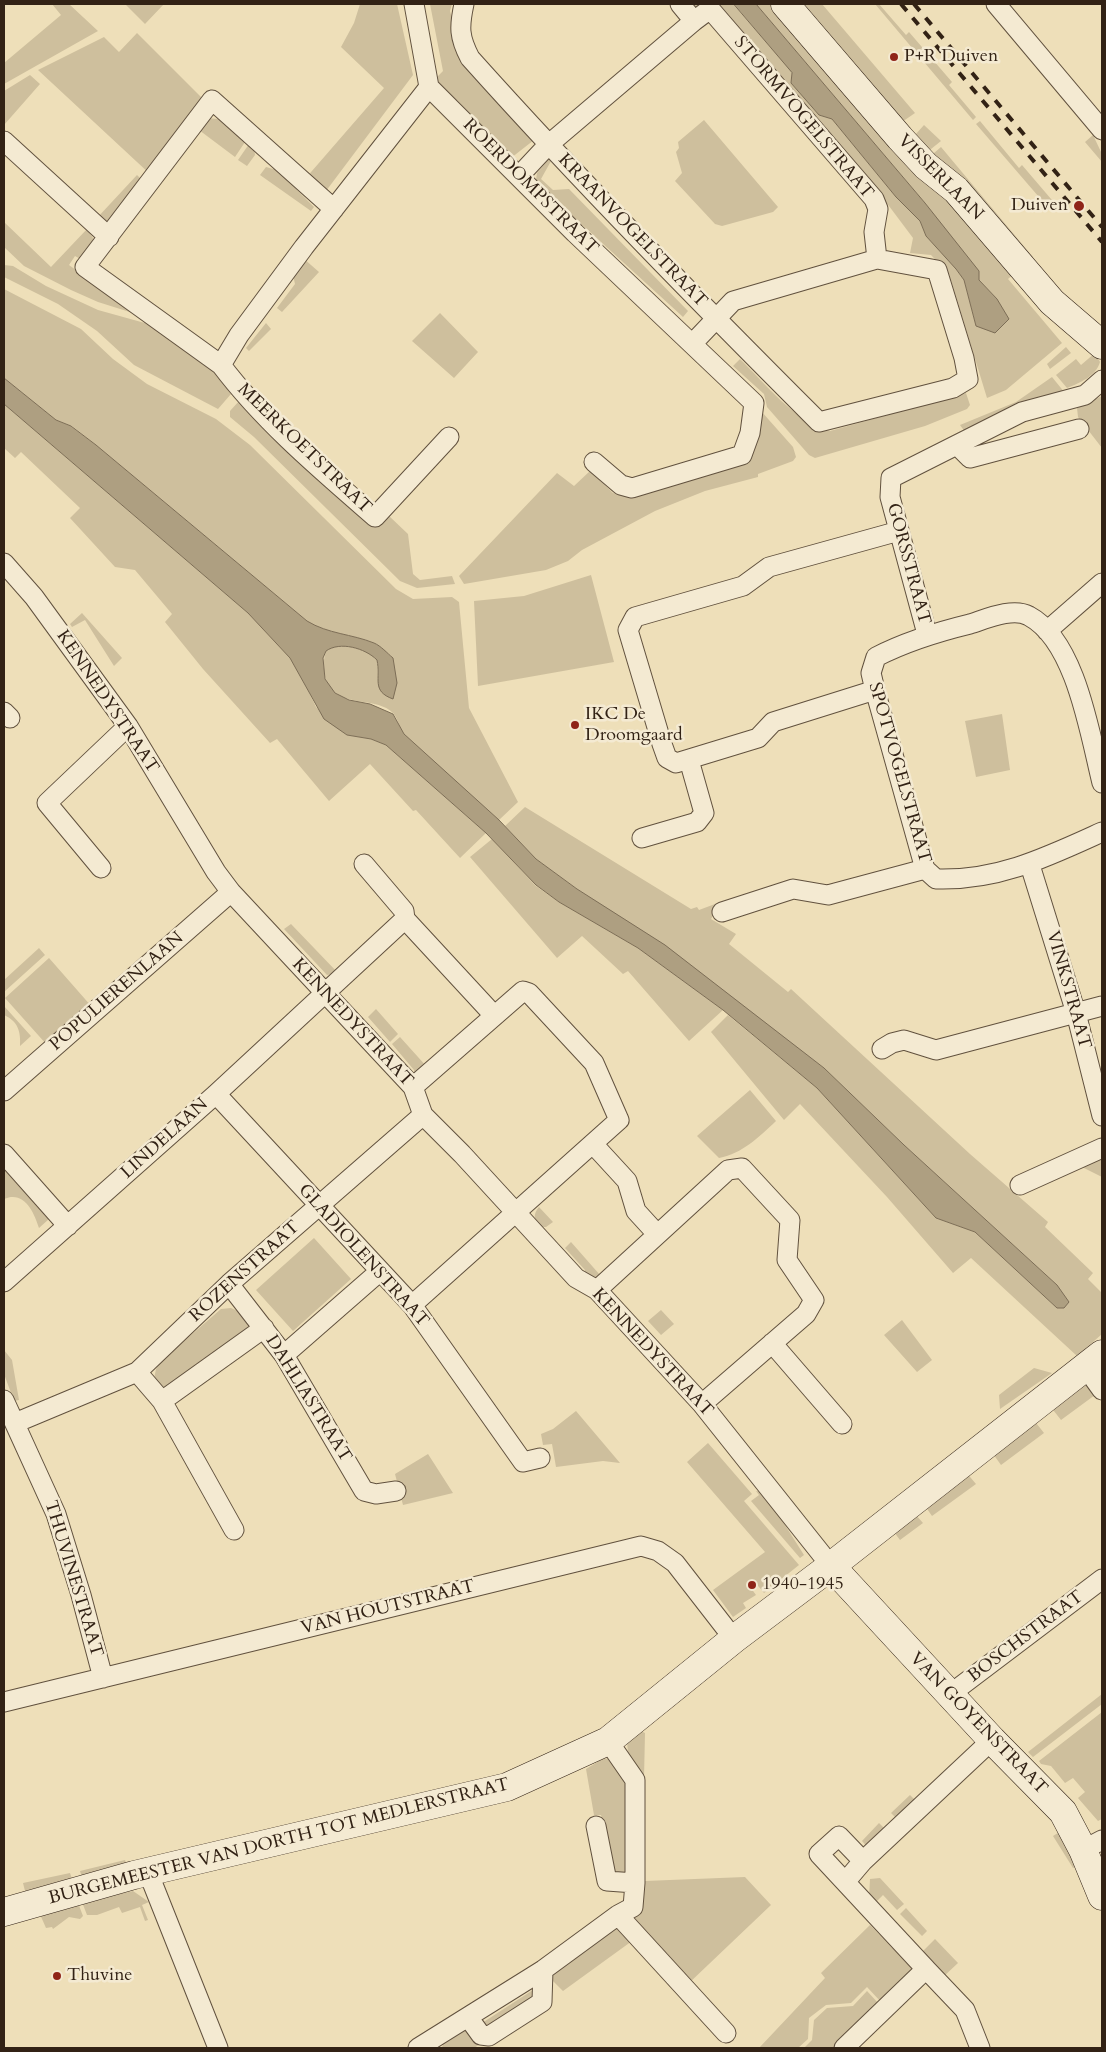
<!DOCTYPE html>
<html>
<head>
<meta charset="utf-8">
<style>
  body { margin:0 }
  #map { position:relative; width:1106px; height:2052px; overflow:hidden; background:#eedfb9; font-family:Cardo,serif }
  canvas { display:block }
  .frame { position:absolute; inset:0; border:5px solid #322215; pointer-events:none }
</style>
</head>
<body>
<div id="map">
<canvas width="1106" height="2052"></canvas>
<div class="frame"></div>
</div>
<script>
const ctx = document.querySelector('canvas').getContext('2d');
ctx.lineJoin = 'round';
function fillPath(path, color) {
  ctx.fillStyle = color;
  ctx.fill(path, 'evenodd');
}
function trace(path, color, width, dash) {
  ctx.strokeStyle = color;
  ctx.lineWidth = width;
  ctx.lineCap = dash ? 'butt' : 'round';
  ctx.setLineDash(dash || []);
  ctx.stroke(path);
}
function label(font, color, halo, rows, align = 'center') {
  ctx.font = font + ' Cardo,serif';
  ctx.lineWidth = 5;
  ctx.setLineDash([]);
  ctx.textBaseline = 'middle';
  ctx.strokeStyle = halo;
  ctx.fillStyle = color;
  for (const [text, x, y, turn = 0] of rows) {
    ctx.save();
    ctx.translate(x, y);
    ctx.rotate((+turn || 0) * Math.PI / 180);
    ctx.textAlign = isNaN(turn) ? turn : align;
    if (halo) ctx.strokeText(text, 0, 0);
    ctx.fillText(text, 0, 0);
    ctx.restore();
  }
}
fillPath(new Path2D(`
  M52,4H69L98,31L4,84V63L61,15Z
  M125,4H164L145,24Z
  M360,4H397L413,75L323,195L305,179L384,88L341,47L354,23Z
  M430,4H452L450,11L462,55L534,140L511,158L500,154L502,146L457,100L448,102L436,78L443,71Z
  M693,4H734L792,73L791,83L819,115L832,119L896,197L920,221L926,236L956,269L964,280L976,326L997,299L979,280L925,203L756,4H775L1017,271L1008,279L1062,343L1006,390L987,398L949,274L931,255L910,253L913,238L889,206L717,4L698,10Z
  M800,4H822L915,113L902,122Z
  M875,4H879L906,35L909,32L952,82L949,85L976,117L973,120Z
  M137,33L204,100L151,175L38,70L104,37L119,52Z
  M30,75L40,84L4,125V91Z
  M207,118L218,119L245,142L235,157L199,130Z
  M704,120L778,207L773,212L722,226L715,224L675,181L682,173L676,152L679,148L678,142Z
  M980,121L1019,168L1022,165L1057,206L1051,211L976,124Z
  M924,125L941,141L926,153L915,135Z
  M1093,135L1102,154V162L1085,142Z
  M249,144L254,148L255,155L247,166L238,160Z
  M941,147L1033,257L1027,262L926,160Z
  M549,159L551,161L541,179L553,190L569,189L688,311L683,317L542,188L536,180L537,173Z
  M266,167L277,170L314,207L311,211L260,175Z
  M137,175L145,183L110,230L97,218Z
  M4,222L51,267L87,229L93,238L92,245L82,260L75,256L69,265L136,314L98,302L71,290L24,266L4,247Z
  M303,258L319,272L282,312L277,308L295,284L293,275Z
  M4,265L13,266L46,286L98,310L152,325L214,371L231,394L218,409L134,365L97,331L58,304L4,277Z
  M4,289L81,329L113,359L147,384L216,419L250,445L396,589L413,599L452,597L459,602L469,708L518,802L499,820C468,792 436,765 406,736C400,730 398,719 393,713C377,697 346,707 330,688C323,679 322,662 326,651C340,641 365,648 377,660L378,682L394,668L393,658C387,653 381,647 374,643C352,634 328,634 307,621L96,445L72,426L56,420L4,378Z
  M440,313L478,352L454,378L412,341Z
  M266,323L271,329L249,351L246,348Z
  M1066,347L1071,353L1050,369L1047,364Z
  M1095,353L1100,362C1096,376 1080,383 1067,388L1056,375L1076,359L1081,365Z
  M740,359C762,380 800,427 830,431L966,393L970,405L967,409L925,426L815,458L809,455L767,407L764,394L733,366Z
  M1052,377L1065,393L965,432L960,425L1016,402Z
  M1102,396V448L1078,417L1077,408Z
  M239,401L375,527L388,515L408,534L413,574L420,580L452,576L455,584L417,588L400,581L254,437L230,417V411Z
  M4,404L248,613L290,658L298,670L316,707L347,735L371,739L386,745L486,833L460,858L416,810L413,811L370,764L329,801L277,739L270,743L203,669L165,622L172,614L135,570L115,567L70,518L80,508L21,452L15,458L4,448Z
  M761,411L793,447L796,457L793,461L758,474V477L705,491L655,511L582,550L568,561L546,570L464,584L459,576L557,473L574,486L590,471L613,493L628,497L745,462Z
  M591,575L614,662L478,686L474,601L524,596Z
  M82,613L122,658L114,666L85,620L72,627L70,624Z
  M1002,714L1010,770L976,777L965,721Z
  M525,807L691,909L697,907L699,910L715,904L717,910L711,919L736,934L729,944L788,992L791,989L970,1154L1048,1222L1045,1227L1093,1273L1088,1279L1102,1293V1334L1077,1356L971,1258L953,1273L887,1197L800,1104L784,1120L711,1032L728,1015L817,1088L936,1218L975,1232L1057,1308V1285L904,1145L824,1068L536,859L505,826Z
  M492,839L536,886L559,902L638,948L723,1010L689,1041L628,971L623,974L582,936L557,958L470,857Z
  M291,924L338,973L327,975L284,929Z
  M39,948L45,955L4,992V980Z
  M49,958L92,1007L47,1045L5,998Z
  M4,1006L31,1036L20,1046C21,1032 18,1021 4,1015Z
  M376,1009L398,1034L390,1042L368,1017Z
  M400,1037L427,1067L414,1078V1070L392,1044Z
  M750,1090L776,1121C758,1138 743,1153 719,1158L697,1136Z
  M1102,1154V1177L1080,1166Z
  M4,1166L49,1219L39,1228C34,1212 24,1190 4,1199Z
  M539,1207L553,1222L546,1227H538C534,1219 533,1214 539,1207Z
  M314,1238L351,1279L293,1331L256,1290Z
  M571,1242L600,1275L592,1283L584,1277L585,1270L565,1248Z
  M231,1308L240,1312L251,1324L250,1331L175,1388L162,1389L154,1379L156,1369L161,1361L221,1309Z
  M661,1310L674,1324L661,1335L648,1321Z
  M902,1320L932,1360L917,1372L884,1335Z
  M4,1350L12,1360L19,1400L14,1401L4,1374Z
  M1034,1368L1052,1373L1000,1409L999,1395Z
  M1085,1381L1095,1395L1061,1420L1050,1406Z
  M576,1411L620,1463L603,1461L556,1467L552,1444L543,1445L541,1434L553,1429Z
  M1033,1419L1044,1433L1001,1465L991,1451Z
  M708,1443L752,1494L744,1501L799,1565L764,1593L754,1581L748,1584L756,1595L743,1603L746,1608L733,1617L713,1590L765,1552L687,1462Z
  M428,1454L453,1493L403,1505L395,1474Z
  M965,1471L976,1484L932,1516L923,1503Z
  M756,1491L764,1492L804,1555L800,1558L751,1501L759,1495Z
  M915,1514L923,1523L900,1540L891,1528Z
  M1102,1694V1704L1033,1757L1028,1752Z
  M1102,1712V1819L1098,1821L1078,1798L1085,1792L1073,1778L1065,1783L1051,1766L1041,1764L1039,1761Z
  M641,1731L645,1733L644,1778L628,1753L627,1741Z
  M604,1758L617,1761L631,1782L629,1874H615L601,1815H594L586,1769Z
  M910,1795L918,1803L899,1821L891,1813Z
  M879,1823L887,1831L869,1849L862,1841Z
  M1061,1831L1078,1865L1073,1868L1053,1836Z
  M125,1860L129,1872L82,1878L80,1871Z
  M70,1873L72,1879L25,1891L23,1883Z
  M745,1877L771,1905L688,1984L630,1924C641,1910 644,1899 645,1881Z
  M880,1878L904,1904L897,1910L883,1895L874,1904L869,1897L870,1879Z
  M133,1891L149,1902L142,1905L148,1920L145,1921L140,1907L122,1913L119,1907L97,1915H87L82,1902Z
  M78,1903L83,1916L80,1919L69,1917L53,1929L52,1927L46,1928L39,1912Z
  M906,1908L927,1931L922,1936L900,1914Z
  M870,1925L911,1968V1971L881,2002L867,1987L851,2003L826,2005L809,2018L808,2039L798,2048H759L825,1978L821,1973Z
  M614,1928L621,1929L632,1941L563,1991L550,1978L549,1973Z
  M935,1939L958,1963L942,1978L920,1954Z
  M539,1986L541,1993L487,2028L482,2023Z
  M867,1991L880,2005L835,2048H804L812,2040L814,2020L827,2008L853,2006Z
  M466,2027L482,2043L474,2048H442L443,2044Z`), '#cebf9d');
const water = new Path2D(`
  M734,4H756L925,203L979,271V280L997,299L1009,319L995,333L976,326L964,280L956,269L926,236L920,221L896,197L832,119L819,115L791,83L792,73Z
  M4,378L56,420L71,426L96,445L307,621C328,634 352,634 374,643C381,646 387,653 393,658L397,683L393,699C371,691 381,679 377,660C365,648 340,641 326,651L323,658L325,679L335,693L349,700L370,704L393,714L404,734L499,820L536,859L577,889L665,945L824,1068L904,1145L1057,1285L1069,1302L1064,1308H1057L975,1232L936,1218L817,1088L723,1010L638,948L559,902L536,885L486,833L386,745L371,739L347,735L324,719L290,658L248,613L4,404Z`);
fillPath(water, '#ae9f81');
trace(water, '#7c6d56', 1);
const street = new Path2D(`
  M414,4L429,87L575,233L754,403L750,433L742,455L632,488L621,485L594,462
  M464,4C459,27 459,37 470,58C582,183 700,303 819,422L953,388L968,379L964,358L937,270L877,259L733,301L692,344
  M680,4L694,21
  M996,4L1102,130
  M429,87L304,247L239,335L221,365C264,422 321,470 375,517L449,437
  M4,141L109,237
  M519,176L548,145L694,21L710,9L874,199L878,209L874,232L877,259
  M221,365L85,267L212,100L334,209
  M957,445L970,458L1079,429
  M4,563L34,597L128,726L216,872L231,892L413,1087L423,1115L462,1154L576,1278L597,1290L702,1404L831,1566
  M1047,631L1102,583
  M927,634L890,497L891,478L1022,412L1085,395L1102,380
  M875,690L773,722L758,738L676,763L667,758L662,744L628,630L635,617L743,586L769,567L899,531
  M4,712L10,718
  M1102,783C1090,735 1076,641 1029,616C1013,607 986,619 970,624C937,632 907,641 876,657L871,673L875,690L925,869L936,879C998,881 1047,857 1102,832
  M642,838L697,822L704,813L689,760
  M1030,865L1076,1013L1102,1116
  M101,868L47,803L128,726
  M722,912L793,889L828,895L925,869
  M405,919L490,1011
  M882,1049L892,1043L904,1040L936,1050L1102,1006
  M4,1091L231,892
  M216,1094L412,1305L523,1462L540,1458
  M593,1144L627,1181L636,1211L657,1234
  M4,1154L68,1226
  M1020,1185L1102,1148
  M4,1282L216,1094L405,919L404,911L364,864
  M229,1284L284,1355L364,1491L376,1494L396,1491
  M597,1290L728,1170L742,1168L790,1220L787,1260L814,1300L806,1314L702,1404
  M412,1305L619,1120L594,1063L529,993L523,991L413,1087
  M264,1328L162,1401L137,1372L229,1284L423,1115
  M772,1343L842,1424
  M284,1355L379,1272
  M1084,1365L1102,1390
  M4,1400L56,1514L81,1595L103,1678
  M162,1401L234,1530
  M15,1423L137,1372
  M949,1695L1102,1579
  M4,1702L641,1546L658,1551L675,1563L734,1639
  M596,1826L607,1881L635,1883
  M1083,1850L1102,1840
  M148,1872L218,2048
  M846,1881L863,1861L992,1740
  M618,1915L726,2033
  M926,1969L965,2010L980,2048
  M468,2017L481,2035L489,2036L542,2002L543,1970
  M418,2048L543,1970L618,1915L633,1907L635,1883V1780L608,1741
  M844,2048L926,1969L819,1854L839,1836L863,1861`);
const secondary = new Path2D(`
  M785,4L900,138L926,166L956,190L1052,302L1102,345
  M831,1566L992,1740L1063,1812L1083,1850L1102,1896
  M4,1912L134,1875L507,1787L608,1741L734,1639L831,1566L1102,1354`);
trace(street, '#61513e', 21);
trace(secondary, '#322215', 29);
trace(street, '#f4ead2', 19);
trace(secondary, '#f4ead2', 28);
trace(new Path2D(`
  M901,4L1102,242
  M914,4L1102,227`), '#322215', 4, [9, 9]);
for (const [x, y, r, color] of [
  [894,57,5,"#8f2418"],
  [1079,206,6,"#8f2418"],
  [575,725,5,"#8f2418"],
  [752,1585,5,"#8f2418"],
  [57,1976,5,"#8f2418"]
]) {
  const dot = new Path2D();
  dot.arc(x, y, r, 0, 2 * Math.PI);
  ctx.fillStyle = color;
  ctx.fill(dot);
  trace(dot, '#f4ead2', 2);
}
label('18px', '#322215', '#f4ead2', [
  ["P+R Duiven",904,57],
  ["Duiven",1068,206,"right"],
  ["IKC De",585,715],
  ["Droomgaard",585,736],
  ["1940-1945",762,1585],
  ["Thuvine",67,1976]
], 'left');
label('18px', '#322215', '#f4ead2', [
  ["STORMVOGELSTRAAT",803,118,50],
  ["VISSERLAAN",940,178,45],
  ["ROERDOMPSTRAAT",530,187,45],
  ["KRAANVOGELSTRAAT",632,231,46],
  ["MEERKOETSTRAAT",304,449,44],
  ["GORSSTRAAT",908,564,75],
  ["KENNEDYSTRAAT",107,702,56],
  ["SPOTVOGELSTRAAT",899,773,74],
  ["VINKSTRAAT",1068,990,74],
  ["POPULIERENLAAN",117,992,-41],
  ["KENNEDYSTRAAT",352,1023,47],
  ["LINDELAAN",165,1139,-42],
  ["GLADIOLENSTRAAT",363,1256,48],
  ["ROZENSTRAAT",245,1272,-42],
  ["KENNEDYSTRAAT",652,1353,47],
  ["DAHLIASTRAAT",308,1399,58],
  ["THUVINESTRAAT",73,1579,73],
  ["VAN HOUTSTRAAT",388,1608,-14],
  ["BOSCHSTRAAT",1026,1637,-37],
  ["VAN GOYENSTRAAT",978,1724,46],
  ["BURGEMEESTER VAN DORTH TOT MEDLERSTRAAT",279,1842,-14]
]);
</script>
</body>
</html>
